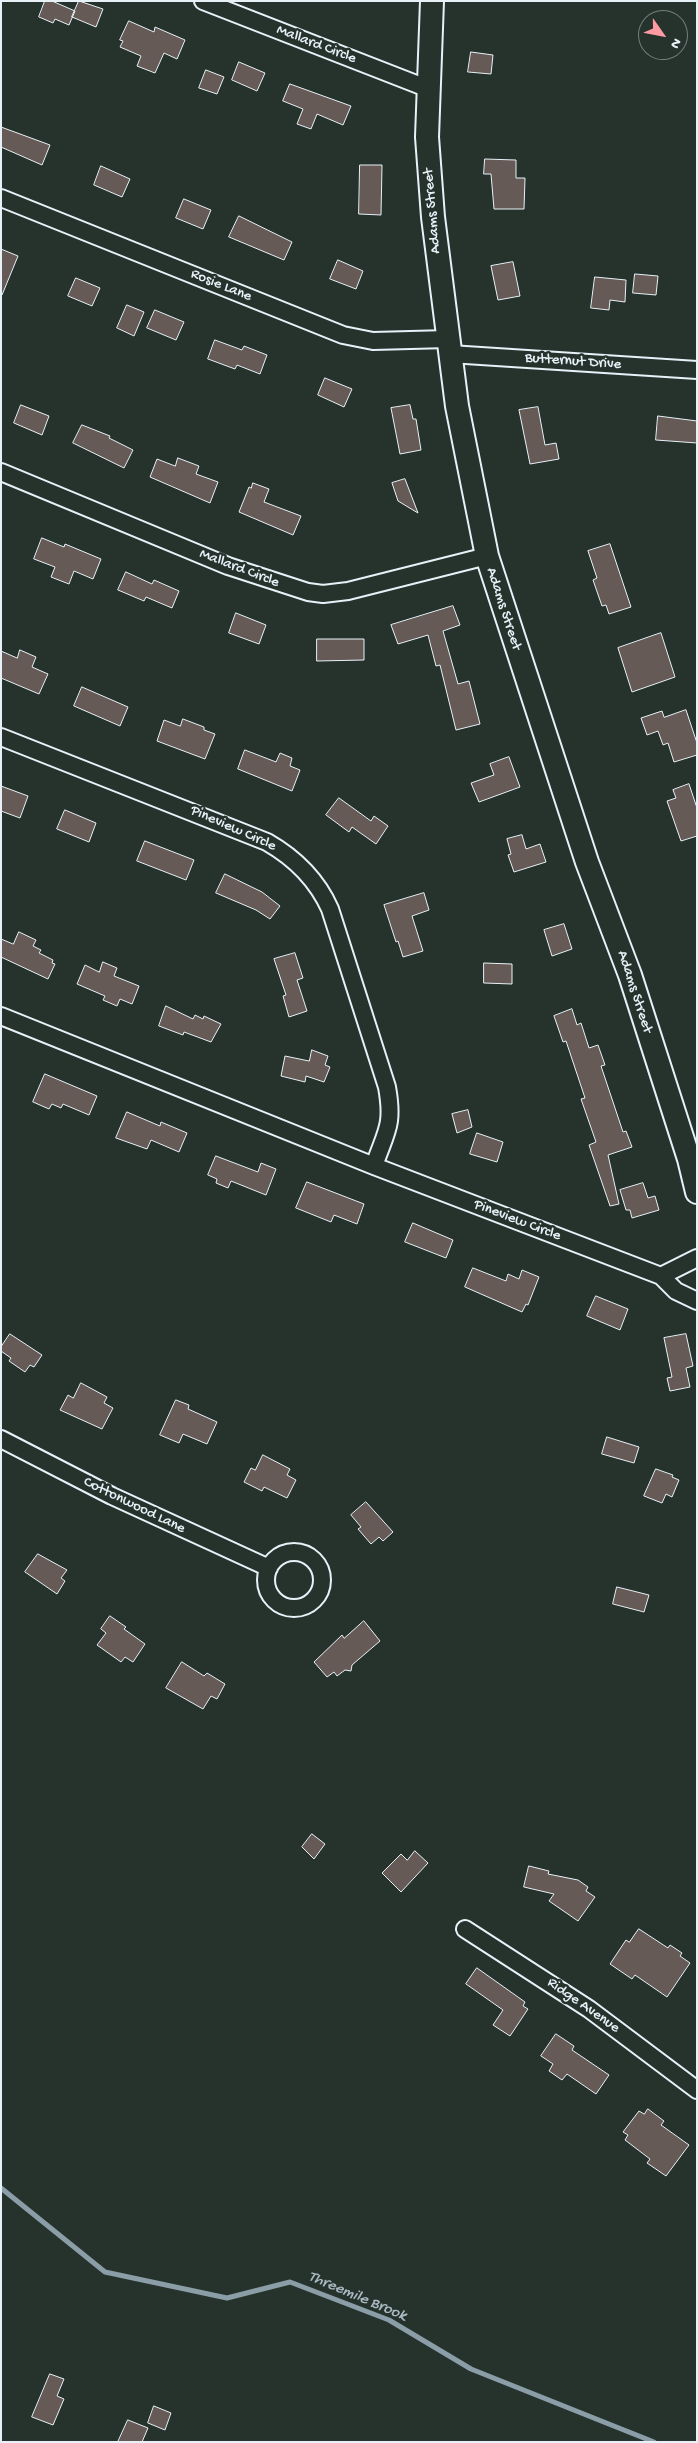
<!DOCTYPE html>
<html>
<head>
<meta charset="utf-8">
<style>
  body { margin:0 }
  #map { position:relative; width:698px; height:2443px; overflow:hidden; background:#26332d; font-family:"Gochi Hand",sans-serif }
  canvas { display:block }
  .frame { position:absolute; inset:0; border:2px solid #e8f1f8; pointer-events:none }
  .north { position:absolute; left:638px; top:10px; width:50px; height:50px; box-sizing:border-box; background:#26332d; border:1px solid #747f7e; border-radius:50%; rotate:123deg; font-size:14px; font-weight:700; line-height:20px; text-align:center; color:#e8f1f8 }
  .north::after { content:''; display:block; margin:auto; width:18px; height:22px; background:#ff9aa2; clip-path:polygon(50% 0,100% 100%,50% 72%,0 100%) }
</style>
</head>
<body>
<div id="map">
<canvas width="698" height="2443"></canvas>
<div class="frame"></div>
<div class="north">N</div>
</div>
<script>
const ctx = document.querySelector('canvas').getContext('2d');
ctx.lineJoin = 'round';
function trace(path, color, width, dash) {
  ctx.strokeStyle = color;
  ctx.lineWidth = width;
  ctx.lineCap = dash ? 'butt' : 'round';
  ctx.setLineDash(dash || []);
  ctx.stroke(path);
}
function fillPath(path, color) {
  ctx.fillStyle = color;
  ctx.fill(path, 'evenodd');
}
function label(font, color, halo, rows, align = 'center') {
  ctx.font = font + ' "Gochi Hand",sans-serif';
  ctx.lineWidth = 5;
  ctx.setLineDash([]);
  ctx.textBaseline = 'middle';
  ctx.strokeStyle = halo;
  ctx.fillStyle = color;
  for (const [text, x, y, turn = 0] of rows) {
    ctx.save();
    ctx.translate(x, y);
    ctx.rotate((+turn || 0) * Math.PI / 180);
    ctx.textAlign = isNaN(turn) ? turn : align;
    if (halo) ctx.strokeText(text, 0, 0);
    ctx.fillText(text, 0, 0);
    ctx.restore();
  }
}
trace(new Path2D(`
  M1,2188L105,2272L227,2298L290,2282L389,2320L471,2369L654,2442`), '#8b9ea7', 5);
const building = new Path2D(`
  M45,1H52L75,11L69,25L55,19L53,23L39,17Z
  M79,1L103,9L96,27L72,17Z
  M129,21L154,32L155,27L185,40L177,59L164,53L155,73L137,66L141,56L120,47L123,41L120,40Z
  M471,52L493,55L491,74L468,72Z
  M239,62L265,73L257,91L232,80Z
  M206,70L224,77L217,94L199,88Z
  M290,84L351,106L343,125L317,114L311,129L297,124L303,109L283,101Z
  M1,127L50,145L42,165L1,147Z
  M485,159L516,160V178H525L524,209H494L491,174H484Z
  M360,165H382L381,215L359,214Z
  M101,166L130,179L122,197L94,185Z
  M184,199L211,210L203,229L176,218Z
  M239,216L292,242L284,260L229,237Z
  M1,249L18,256L2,295H1Z
  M338,260L363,271L356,289L330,279Z
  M513,262L520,296L498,300L491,266Z
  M635,274L658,276L656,295L633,293Z
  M595,277L626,280L625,302L610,300L609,310L591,308Z
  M76,278L100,288L92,306L68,296Z
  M127,305L144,312L134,336L117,328Z
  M155,310L184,322L176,340L147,328Z
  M215,340L242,350L244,346L267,355L260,374L237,365L235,369L208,359Z
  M325,378L352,389L344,407L318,395Z
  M21,405L49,416L42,435L14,423Z
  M410,405L413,419H416L421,450L400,454L391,408Z
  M538,407L545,445L556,443L559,459L530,464L519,410Z
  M658,416L697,421V443L656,440Z
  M82,425L110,436L109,438L133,450L124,468L73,443Z
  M178,458L199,466L196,474L218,482L210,503L150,477L157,459L175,466Z
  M405,479L418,513L398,501L392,483Z
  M253,483L269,489L264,502L301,516L293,535L239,512L249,487L251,488Z
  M42,538L64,547L65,544L101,559L93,579L74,571L69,584L51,577L55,567L34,559Z
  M610,544L631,607L609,614L606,605L602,606L593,580L597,578L588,551Z
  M126,572L152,584L154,580L179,591L172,608L146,597L144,601L118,590Z
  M453,606L460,625L443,631L458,684L469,681L480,724L456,730L440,665L436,666L428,635L398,644L391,625Z
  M236,613L266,625L259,644L229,633Z
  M661,633L675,677L632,692L618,648Z
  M317,639H364V660L317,661Z
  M20,650L36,657L32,667L48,674L39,694L1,678V651L17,658Z
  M82,687L128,707L120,726L74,706Z
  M686,710L697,743V755L674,762L668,743L663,745L658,731L647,735L641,718L662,711L664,717Z
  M183,719L204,727V730L215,734L205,759L157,741L164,720L180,726Z
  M245,750L276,762L280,753L292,758L290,766L300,770L292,791L238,769Z
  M509,757L520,787L479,802L471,783L494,775L490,764Z
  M689,784L697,808V836L681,841L667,801L676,798L673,790Z
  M1,786L28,796L20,818L1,811Z
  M339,798L371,821L374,816L388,826L376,844L352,827L349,832L326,815Z
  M65,810L96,823L89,842L57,829Z
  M522,835L526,849L540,844L546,862L514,872L508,855L511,854L507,839Z
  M145,841L194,860L186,880L137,861Z
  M225,874L262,892L280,906L270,919L256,910L216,893Z
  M424,893L429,910L412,916L423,951L403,957L398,941L396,942L384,905Z
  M564,924L572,949L552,956L544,930Z
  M19,932L36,940L33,946L41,950L39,953L53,960L52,963L55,964L48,979L1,957V939L13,944Z
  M295,953L303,978L297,980L307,1011L289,1017L283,996L286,995L274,959Z
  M103,962L117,968L114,976L139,986L132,1004L120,999L117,1006L103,1000L105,996L77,984L85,965L99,972Z
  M484,963L512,964V984L484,983Z
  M166,1006L193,1019L195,1015L203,1019L204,1016L221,1024L211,1042L184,1032L183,1035L159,1026Z
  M572,1009L577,1025L581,1023L589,1048L598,1045L605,1065L601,1066L623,1132L626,1131L632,1147L608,1155L619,1204L610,1206L589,1145L596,1142L581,1099L585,1098L566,1041L563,1042L554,1016Z
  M312,1050L328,1056L325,1065L330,1067L324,1082L306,1076L305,1082L281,1076L285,1056L309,1061Z
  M45,1074L97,1096L89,1115L63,1104L61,1108L52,1104L49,1109L33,1102Z
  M468,1110L472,1127L457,1133L452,1114Z
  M127,1112L160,1126L161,1122L187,1133L179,1152L151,1140L147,1149L116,1138Z
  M477,1133L503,1142L497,1162L470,1154Z
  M216,1156L258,1172L261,1163L276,1169L266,1195L231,1181L228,1188L216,1183L217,1179L208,1175Z
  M307,1182L364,1204L357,1224L334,1215L331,1222L296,1208Z
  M643,1183L648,1198L655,1196L659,1210L632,1218L630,1210H626L620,1190Z
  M413,1223L453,1240L446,1258L405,1242Z
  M473,1268L506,1281L508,1274L519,1279L522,1270L539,1277L528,1305L526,1304L522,1312L465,1287Z
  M596,1296L628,1309L620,1330L587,1316Z
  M10,1334L42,1355L34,1367L30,1365L25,1372L9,1361L11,1358L1,1351V1347Z
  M686,1334L693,1366L686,1368L690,1387L670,1391L667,1378L672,1377L664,1338Z
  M81,1383L107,1397L104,1403L113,1408L102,1429L60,1410L68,1395L73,1398Z
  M176,1400L189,1405L188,1409L217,1422L207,1444L183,1434L179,1443L160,1435Z
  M607,1437L639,1447L634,1463L602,1454Z
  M263,1455L290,1469L287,1475L296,1480L287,1498L264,1487L262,1491L244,1482L251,1468L255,1470Z
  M656,1469L673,1475L672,1477L679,1480L672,1497L666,1494L662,1503L644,1496Z
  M366,1502L393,1532L383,1541L379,1537L371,1544L358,1529L361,1527L351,1515Z
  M38,1554L67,1570L61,1578L65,1581L57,1594L25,1572Z
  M617,1587L649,1595L644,1612L613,1604Z
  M110,1616L126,1627L124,1629L145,1644L133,1662L125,1657L121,1662L97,1645L106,1633L101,1629Z
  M364,1621L380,1641L352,1665L351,1671L345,1670L337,1676L334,1672L327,1677L314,1662L342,1635L344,1638Z
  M182,1662L204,1676L207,1673L225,1684L217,1699L211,1696L203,1709L166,1688Z
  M312,1834L325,1844L314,1859L302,1847Z
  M415,1851L428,1863L401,1892L382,1873L401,1854L407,1860Z
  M529,1866L549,1871L548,1874L578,1880L588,1887L586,1891L595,1897L578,1921L549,1901L554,1894L524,1887Z
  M639,1929L668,1948L670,1945L682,1953L680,1956L690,1963L667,1997L635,1975L632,1979L610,1964L626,1940L629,1942Z
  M477,1968L525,2002L523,2006L528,2009L510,2036L493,2025L503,2010L466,1984Z
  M556,2034L574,2046L572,2050L609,2075L596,2094L567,2074L562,2080L549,2071L553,2064L541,2056Z
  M648,2109L664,2121L661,2125L689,2145L666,2176L647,2163L650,2159L625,2140L628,2135L623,2132L639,2111L644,2114Z
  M50,2374L64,2379L57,2396L64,2399L53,2425L32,2417Z
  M154,2406L171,2413L165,2430L148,2423Z
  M128,2420L148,2428L142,2442H118Z`);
fillPath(building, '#655a55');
trace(building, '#e8f1f8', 1);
const street = new Path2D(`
  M203,1L429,89
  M1,198L343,335L373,341L448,339
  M450,354L697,370
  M1,472L228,566L308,592L323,594L348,591L487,556
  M1,737L267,842C295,858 317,880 330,909L387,1087C394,1126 386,1131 374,1166
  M1,1016L374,1166L661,1276L676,1291L697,1301
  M661,1276L697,1258
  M1,1439L112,1496L269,1568
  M266 1580a28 28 0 1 1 56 0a28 28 0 1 1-56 0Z
  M465,1929L589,2009L697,2090`);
const secondary = new Path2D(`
  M432,1L427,137L433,217L457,406L487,556L587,862L630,975L689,1159L697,1192`);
trace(street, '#e8f1f8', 20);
trace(secondary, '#e8f1f8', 26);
trace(street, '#26332d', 16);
trace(secondary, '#26332d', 22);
label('15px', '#e8f1f8', '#26332d', [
  ["Mallard Circle",316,45,21],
  ["Adams Street",433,211,-95],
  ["Rosie Lane",221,286,22],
  ["Butternut Drive",573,362,4],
  ["Mallard Circle",239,569,21],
  ["Adams Street",503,609,72],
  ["Pineview Circle",233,829,24],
  ["Adams Street",634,992,72],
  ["Pineview Circle",517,1221,21],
  ["Cottonwood Lane",134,1506,26],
  ["Ridge Avenue",583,2006,35]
]);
label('italic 16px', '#aab9c2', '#26332d', [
  ["Threemile Brook",357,2297,23]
]);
</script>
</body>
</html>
